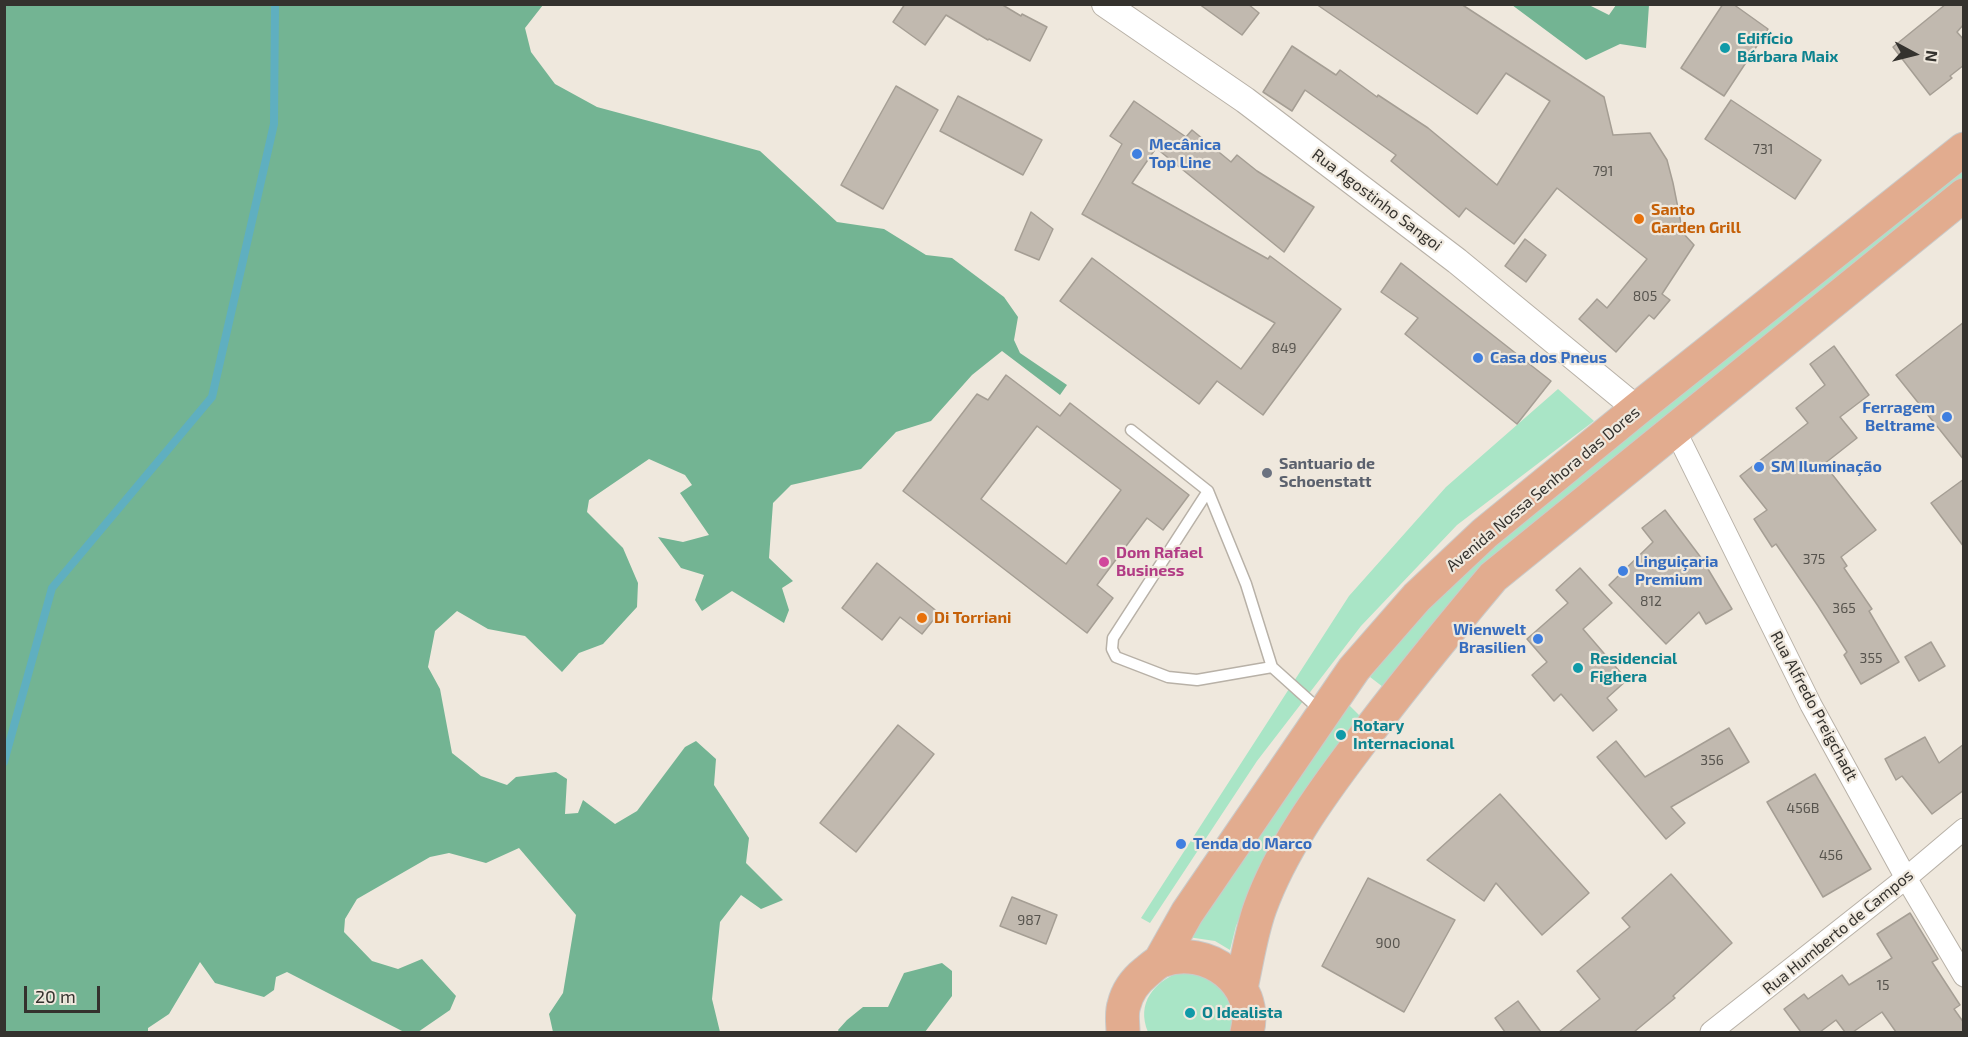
<!DOCTYPE html>
<html>
<head>
<meta charset="utf-8">
<style>
  body { margin:0 }
  #map { position:relative; width:1968px; height:1037px; overflow:hidden; background:#efe8dd; font-family:"Exo 2",sans-serif }
  canvas { display:block }
  .frame { position:absolute; inset:0; border:6px solid #34322e; pointer-events:none }
  .north { position:absolute; left:1884px; top:24px; width:60px; height:60px; -webkit-text-stroke:4px #efe8dd; paint-order:stroke; rotate:97deg; font-size:16px; font-weight:700; line-height:24px; text-align:center; color:#34322e }
  .north::after { content:''; display:block; margin:auto; width:21px; height:27px; background:#34322e; clip-path:polygon(50% 0,100% 100%,50% 72%,0 100%) }
  .scale { position:absolute; left:24px; top:986px; width:76px; height:27px; box-sizing:border-box; border:3px solid #34322e; border-top:0; padding-left:8px; font-size:18px; line-height:21px; white-space:nowrap; color:#34322e; -webkit-text-stroke:4px #efe8dd; paint-order:stroke }
</style>
</head>
<body>
<div id="map">
<canvas width="1968" height="1037"></canvas>
<div class="frame"></div>
<div class="north">N</div>
<div class="scale">20 m</div>
</div>
<script>
const ctx = document.querySelector('canvas').getContext('2d');
ctx.lineJoin = 'round';
function fillPath(path, color) {
  ctx.fillStyle = color;
  ctx.fill(path, 'evenodd');
}
function trace(path, color, width, dash) {
  ctx.strokeStyle = color;
  ctx.lineWidth = width;
  ctx.lineCap = dash ? 'butt' : 'round';
  ctx.setLineDash(dash || []);
  ctx.stroke(path);
}
function label(font, color, halo, rows, align = 'center') {
  ctx.font = font + ' "Exo 2",sans-serif';
  ctx.lineWidth = 4.5;
  ctx.setLineDash([]);
  ctx.textBaseline = 'middle';
  ctx.strokeStyle = halo;
  ctx.fillStyle = color;
  for (const [text, x, y, turn = 0] of rows) {
    ctx.save();
    ctx.translate(x, y);
    ctx.rotate((+turn || 0) * Math.PI / 180);
    ctx.textAlign = isNaN(turn) ? turn : align;
    if (halo) ctx.strokeText(text, 0, 0);
    ctx.fillText(text, 0, 0);
    ctx.restore();
  }
}
fillPath(new Path2D(`
  M1963,167V178L1550,510L1494,560L1383,687L1370,677L1420,616L1490,547Z
  M1558,389L1594,421L1457,525L1361,626L1257,761L1150,923L1141,918L1349,596L1446,487Z
  M1348,704L1362,718L1245,905L1236,926L1230,950L1215,941L1188,937L1243,861L1274,808Z
  M1180,972H1198L1226,991L1233,1007V1025L1230,1032H1148C1136,1003 1154,982 1180,972Z`), '#a9e5c6');
fillPath(new Path2D(`
  M5,4L543,5L525,28L531,52L555,84L597,107L760,151L837,222L884,229L926,255L952,258L1004,297L1018,317L1014,340L1020,353L1067,385L1060,395L1002,351L972,375L931,421L896,432L861,469L791,485L773,503L769,558L793,581L782,588L789,610L784,623L732,591L702,611L695,600L704,575L681,568L658,537L683,542L709,535L680,493L692,485L685,475L649,459L589,500L587,512L623,548L638,583L637,607L603,644L579,653L562,672L525,636L488,629L457,611L435,631L428,667L440,689L452,753L481,776L507,785L516,777L556,772L567,779L565,814L578,813L583,800L615,824L637,811L685,747L696,741L716,759L714,785L749,838L746,863L783,900L761,909L741,895L720,922L712,999L720,1032H553L549,1014L563,993L576,915L519,848L486,863L449,853L430,857L357,899L345,919L344,932L372,961L398,969L422,959L456,996L450,1010L418,1032H404L287,972L276,977L274,990L264,997L215,983L200,962L169,1014L148,1028V1032H5Z
  M1512,5H1589L1609,15L1616,5H1649L1646,48L1620,44L1586,60Z
  M942,963L952,971V996L925,1032H839L838,1030L847,1020L863,1007H888L904,973Z`), '#73b493');
trace(new Path2D(`
  M4,762L52,588L212,397L274,124L275,4`), '#5fafc0', 8);
const building = new Path2D(`
  M905,4H1001L1021,16L1022,14L1047,27L1030,61L989,39L988,40L946,15L925,45L893,22Z
  M1199,4H1248L1259,13L1242,35Z
  M1316,4H1461L1604,97L1613,135L1650,133L1667,160L1673,183L1683,233L1694,245L1662,294L1670,300L1654,319L1649,315L1616,352L1579,319L1597,299L1607,308L1647,259L1557,188L1514,244L1466,208L1459,217L1391,161L1396,155L1305,90L1292,111L1263,92L1292,46L1336,75L1340,70L1377,97L1378,95L1428,128L1497,185L1550,101L1506,73L1477,114Z
  M1723,4H1733L1768,29L1724,96L1681,68Z
  M1946,4H1964V24L1957,32L1964,40V65L1950,76L1952,78L1930,95L1893,47Z
  M896,86L938,110L883,209L841,185Z
  M958,96L1042,140L1023,175L940,131Z
  M1731,100L1821,160L1795,199L1705,139Z
  M1134,101L1186,137L1192,130L1231,162L1237,155L1257,171L1314,207L1284,252L1156,148L1132,183L1268,259L1270,256L1341,309L1263,415L1217,381L1199,404L1060,301L1092,258L1241,369L1275,323L1082,214L1122,144L1110,136Z
  M1031,212L1053,229L1039,260L1015,250Z
  M1525,239L1546,255L1526,282L1505,266Z
  M1401,263L1551,381L1517,424L1405,334L1418,318L1381,292Z
  M1964,322V460L1896,375Z
  M1834,346L1869,395L1840,417L1857,438L1824,464L1876,530L1841,557L1847,566L1844,568L1872,609L1869,611L1899,662L1861,684L1844,655L1847,652L1818,606L1776,544L1772,547L1754,519L1767,510L1740,476L1808,423L1796,408L1825,385L1810,364Z
  M1006,375L1060,416L1070,403L1189,495L1163,530L1147,518L1097,585L1113,598L1087,633L903,491L977,394L988,400ZM1037,426L1121,490L1066,564L981,499Z
  M1964,479V547L1931,503Z
  M1665,510L1702,559L1732,609L1706,624L1699,612L1666,644L1609,585L1653,542L1642,528Z
  M877,563L939,613L922,634L900,617L882,640L842,608Z
  M1580,568L1612,603L1583,629L1627,680L1607,698L1617,710L1593,731L1561,694L1554,701L1532,675L1547,662L1527,639L1568,603L1556,590Z
  M1931,642L1945,666L1919,681L1905,657Z
  M898,725L934,754L856,852L820,823Z
  M1729,728L1749,762L1671,807L1685,823L1666,839L1597,757L1616,741L1645,777Z
  M1925,737L1939,763L1964,744V790L1932,814L1902,776L1896,780L1885,759Z
  M1815,774L1871,869L1823,897L1767,802Z
  M1500,794L1589,893L1542,935L1496,883L1484,901L1427,860Z
  M1671,874L1732,943L1673,996L1675,998L1634,1032H1559L1600,999L1577,971L1630,927L1622,918Z
  M1368,878L1455,920L1404,1012L1322,966Z
  M1012,897L1057,915L1046,944L1000,926Z
  M1910,913L1938,959L1932,962L1960,1005L1954,1009L1964,1023V1032H1896L1882,1012L1853,1032H1845L1836,1020L1820,1032H1801L1784,1009L1804,994L1808,999L1842,975L1849,985L1892,958L1877,934Z
  M1518,1001L1541,1032H1505L1495,1018Z`);
fillPath(building, '#c1b9af');
trace(building, '#a59e94', 1.5);
const service = new Path2D(`
  M1131,430L1208,491L1246,584L1272,667L1321,711
  M1208,491L1113,638L1112,649L1116,657L1168,677L1197,680L1272,667`);
const minor = new Path2D(`
  M1675,430L1811,705L1906,878L1964,976
  M1711,1032L1906,878L1964,829`);
const tertiary = new Path2D(`
  M1105,4L1245,100L1457,261L1637,409`);
const primary = new Path2D(`
  M1160,961L1187,913L1354,669L1417,597L1485,533L1637,409L1964,149
  M1241,988C1247,961 1251,933 1260,908C1281,850 1319,797 1356,748C1400,689 1446,633 1493,577L1964,195
  M1123,1032C1123,1024 1121,1013 1124,1005C1127,992 1136,980 1146,972C1151,968 1156,963 1161,961C1207,943 1260,984 1247,1032`);
trace(service, '#b8b1a7', 13);
trace(minor, '#b8b1a7', 23);
trace(tertiary, '#b8b1a7', 28);
trace(primary, '#cacac9', 35);
trace(service, '#fff', 10);
trace(minor, '#fff', 21);
trace(tertiary, '#fff', 26);
trace(primary, '#e2ac8f', 33);
for (const [x, y, r, color] of [
  [1725,48,6,"#0f9aa8"],
  [1137,154,6,"#3f7fe0"],
  [1639,219,6,"#e8710a"],
  [1478,358,6,"#3f7fe0"],
  [1947,417,6,"#3f7fe0"],
  [1759,467,6,"#3f7fe0"],
  [1267,473,6,"#6b7280"],
  [1104,562,6,"#d1479c"],
  [1623,571,6,"#3f7fe0"],
  [922,618,6,"#e8710a"],
  [1538,639,6,"#3f7fe0"],
  [1578,668,6,"#0f9aa8"],
  [1341,735,6,"#0f9aa8"],
  [1181,844,6,"#3f7fe0"],
  [1190,1013,6,"#0f9aa8"]
]) {
  const dot = new Path2D();
  dot.arc(x, y, r, 0, 2 * Math.PI);
  ctx.fillStyle = color;
  ctx.fill(dot);
  trace(dot, '#efe8dd', 2);
}
label('14px', '#57544e', null, [
  ["731",1763,149],
  ["791",1603,171],
  ["805",1645,296],
  ["849",1284,348],
  ["375",1814,559],
  ["812",1651,601],
  ["365",1844,608],
  ["355",1871,658],
  ["356",1712,760],
  ["456B",1803,808],
  ["456",1831,855],
  ["987",1029,920],
  ["900",1388,943],
  ["15",1883,985]
]);
label('bold 16px', '#0d838f', '#efe8dd', [
  ["Edifício",1737,39],
  ["Bárbara Maix",1737,57],
  ["Residencial",1590,659],
  ["Fighera",1590,677],
  ["Rotary",1353,726],
  ["Internacional",1353,744],
  ["O Idealista",1202,1013]
], 'left');
label('bold 16px', '#366cbe', '#efe8dd', [
  ["Mecânica",1149,145],
  ["Top Line",1149,163],
  ["Casa dos Pneus",1490,358],
  ["Ferragem",1935,408,"right"],
  ["Beltrame",1935,426,"right"],
  ["SM Iluminação",1771,467],
  ["Linguiçaria",1635,562],
  ["Premium",1635,580],
  ["Wienwelt",1526,630,"right"],
  ["Brasilien",1526,648,"right"],
  ["Tenda do Marco",1193,844]
], 'left');
label('16px', '#34322e', '#efe8dd', [
  ["Rua Agostinho Sangoi",1377,200,37],
  ["Avenida Nossa Senhora das Dores",1543,489,-40],
  ["Rua Alfredo Preigchadt",1814,706,62],
  ["Rua Humberto de Campos",1838,932,-39]
]);
label('bold 16px', '#c56008', '#efe8dd', [
  ["Santo",1651,210],
  ["Garden Grill",1651,228],
  ["Di Torriani",934,618]
], 'left');
label('bold 16px', '#5b616d', '#efe8dd', [
  ["Santuario de",1279,464],
  ["Schoenstatt",1279,482]
], 'left');
label('bold 16px', '#b23c85', '#efe8dd', [
  ["Dom Rafael",1116,553],
  ["Business",1116,571]
], 'left');
</script>
</body>
</html>
